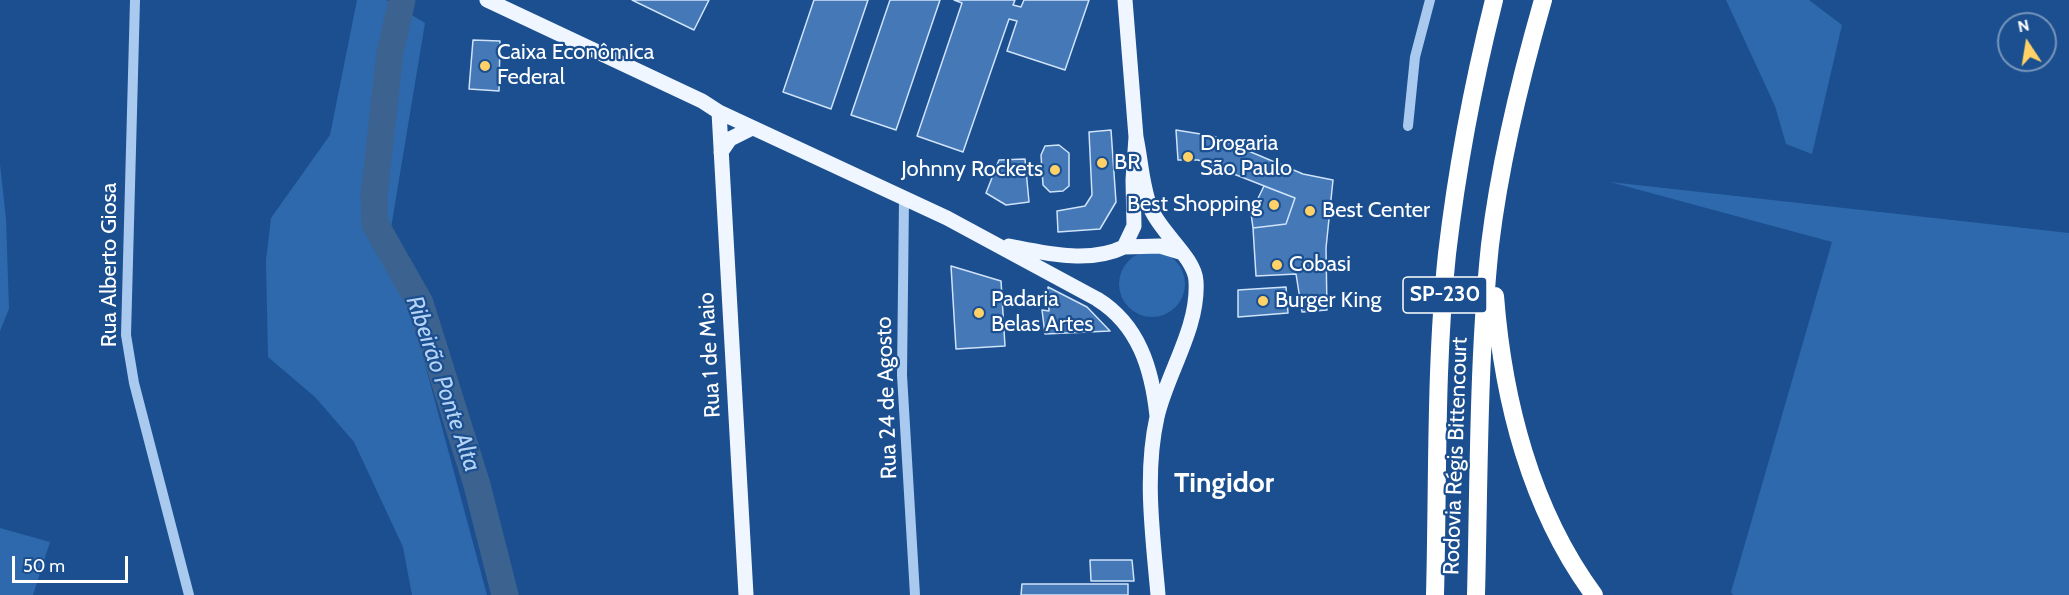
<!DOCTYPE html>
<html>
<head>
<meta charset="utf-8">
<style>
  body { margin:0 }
  #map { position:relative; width:2069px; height:595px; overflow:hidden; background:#1b4f8f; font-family:Cabin,sans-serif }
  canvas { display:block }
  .north { position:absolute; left:1997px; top:12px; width:60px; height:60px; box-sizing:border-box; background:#1b4f8f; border:2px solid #7695bc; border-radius:50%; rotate:348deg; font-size:16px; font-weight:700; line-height:24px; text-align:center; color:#fff }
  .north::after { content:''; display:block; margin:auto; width:21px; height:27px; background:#ffd166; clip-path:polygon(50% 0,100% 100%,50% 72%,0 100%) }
  .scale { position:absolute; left:12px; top:556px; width:116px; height:27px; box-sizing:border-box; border:3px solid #fff; border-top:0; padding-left:8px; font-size:18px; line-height:21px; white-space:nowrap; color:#fff; -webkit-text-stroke:4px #1b4f8f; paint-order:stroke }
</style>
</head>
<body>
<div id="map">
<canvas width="2069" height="595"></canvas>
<div class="north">N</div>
<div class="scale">50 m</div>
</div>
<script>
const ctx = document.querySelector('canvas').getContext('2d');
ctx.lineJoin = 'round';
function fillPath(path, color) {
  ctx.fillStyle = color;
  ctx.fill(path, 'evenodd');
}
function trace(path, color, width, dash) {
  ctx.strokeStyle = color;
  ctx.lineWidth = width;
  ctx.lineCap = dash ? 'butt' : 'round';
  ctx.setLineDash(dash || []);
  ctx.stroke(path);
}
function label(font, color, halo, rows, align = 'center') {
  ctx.font = font + ' Cabin,sans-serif';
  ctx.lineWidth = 4.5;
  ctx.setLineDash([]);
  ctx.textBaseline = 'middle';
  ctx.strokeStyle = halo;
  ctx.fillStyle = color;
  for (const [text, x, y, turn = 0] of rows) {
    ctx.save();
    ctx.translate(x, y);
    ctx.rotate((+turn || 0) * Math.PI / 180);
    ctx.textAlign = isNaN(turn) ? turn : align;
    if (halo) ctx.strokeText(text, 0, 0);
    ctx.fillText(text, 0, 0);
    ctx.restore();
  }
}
fillPath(new Path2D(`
  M357,0H386L425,23L390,234L487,595H412L403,547L354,442L315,397L268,357L266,260L271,218L330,135Z
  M1726,0H1809L1842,25L1812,154L1786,144L1775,106Z
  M0,164L6,219L9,309L0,331Z
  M1610,182L2069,233V595H1733L1731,592L1832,242Z
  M1119 284a33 33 0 1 1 66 0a33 33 0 1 1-66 0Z
  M0,528L50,542L33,595H0Z`), '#2e69ad');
trace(new Path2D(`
  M402,0L390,53L374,195L375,224L420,303L477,485L505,595`), '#3c6290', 27);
const building = new Path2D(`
  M632,0H709L694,30Z
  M814,0H868L831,109L783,92Z
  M890,0H940L896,130L851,115Z
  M954,0H1015L1013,5L1021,7L1024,0H1089L1065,70L1007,51L1017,21L1009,19L963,152L917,136L962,3Z
  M473,40L500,41L499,91L469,89Z
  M1111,130L1116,202L1100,229L1058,232L1057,211L1085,206L1092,195L1089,132Z
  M1176,130L1213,136L1303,174L1333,180L1326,248L1327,310L1302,312L1296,274L1256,276L1253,228L1286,224L1295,198L1198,160H1178Z
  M1059,145L1069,153V186L1063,191L1050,192L1043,185L1041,155L1045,146Z
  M1025,159L1029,202L1006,205L986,193L999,160Z
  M1264,186L1295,198L1286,224L1253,228L1251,213Z
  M951,266L1001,281L1005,346L956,349Z
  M1048,287L1087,307L1110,331L1045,334L1042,310L1049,311Z
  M1286,287L1288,313L1238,317V290Z
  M1090,560H1132L1134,581H1091Z
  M1022,584H1128V595H1021Z`);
fillPath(building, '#4478b7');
trace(building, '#cfe3fa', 1.5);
trace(new Path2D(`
  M135,0L126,335L134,383L189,595
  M1408,126L1415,57L1430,0
  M904,200L902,375L915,595`), '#a9c9ee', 10);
trace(new Path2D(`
  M487,0L702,101L719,112L947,218L1097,299C1139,325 1152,369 1157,416
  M719,112L746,595
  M1136,137C1141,160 1142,188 1151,209C1161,233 1195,258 1196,281C1199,328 1167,373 1157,417C1144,475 1153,537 1158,595
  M721,152L730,139L752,128
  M1009,246C1045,253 1089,264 1124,247
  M1124,247L1134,226L1133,180L1136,137L1125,0
  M1124,247L1160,246L1180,252`), '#f0f6ff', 15);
trace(new Path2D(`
  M1495,296C1503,400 1531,510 1594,595
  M1435,595C1438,482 1435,367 1447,254C1457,168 1473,84 1494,0
  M1476,595C1479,479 1478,360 1490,245C1500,162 1520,80 1543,0`), '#fff', 18);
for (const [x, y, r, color] of [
  [485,66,6,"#ffd166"],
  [1188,157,6,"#ffd166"],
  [1102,163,6,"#ffd166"],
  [1055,170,6,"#ffd166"],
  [1274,205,6,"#ffd166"],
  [1310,211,6,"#ffd166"],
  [1277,265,6,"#ffd166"],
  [1263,301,6,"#ffd166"],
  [979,313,6,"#ffd166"]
]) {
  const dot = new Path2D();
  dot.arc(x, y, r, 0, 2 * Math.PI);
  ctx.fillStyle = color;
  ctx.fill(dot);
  trace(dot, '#1b4f8f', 2);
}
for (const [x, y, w] of [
  [1445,295,84]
]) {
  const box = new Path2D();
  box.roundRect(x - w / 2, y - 18, w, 36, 4.5);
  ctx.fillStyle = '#1b4f8f';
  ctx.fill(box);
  trace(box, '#fff', 1.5);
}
label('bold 21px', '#fff', null, [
  ["SP-230",1445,295]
]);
label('22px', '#fff', '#1b4f8f', [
  ["Caixa Econômica",497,53],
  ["Federal",497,78],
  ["Drogaria",1200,144],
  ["São Paulo",1200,169],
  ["BR",1114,163],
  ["Johnny Rockets",1043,170,"right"],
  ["Best Shopping",1262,205,"right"],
  ["Best Center",1322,211],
  ["Cobasi",1289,265],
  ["Padaria",991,300],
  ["Belas Artes",991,325],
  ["Burger King",1275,301]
], 'left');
label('22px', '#fff', '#1b4f8f', [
  ["Rua Alberto Giosa",110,265,-90],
  ["Rua 1 de Maio",710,355,-93],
  ["Rua 24 de Agosto",887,398,-92],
  ["Rodovia Régis Bittencourt",1456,456,-88]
]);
label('italic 24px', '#b5d3f5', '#1b4f8f', [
  ["Ribeirão Ponte Alta",443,384,71]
]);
label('bold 28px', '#fff', '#1b4f8f', [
  ["Tingidor",1224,484]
]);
</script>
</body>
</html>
